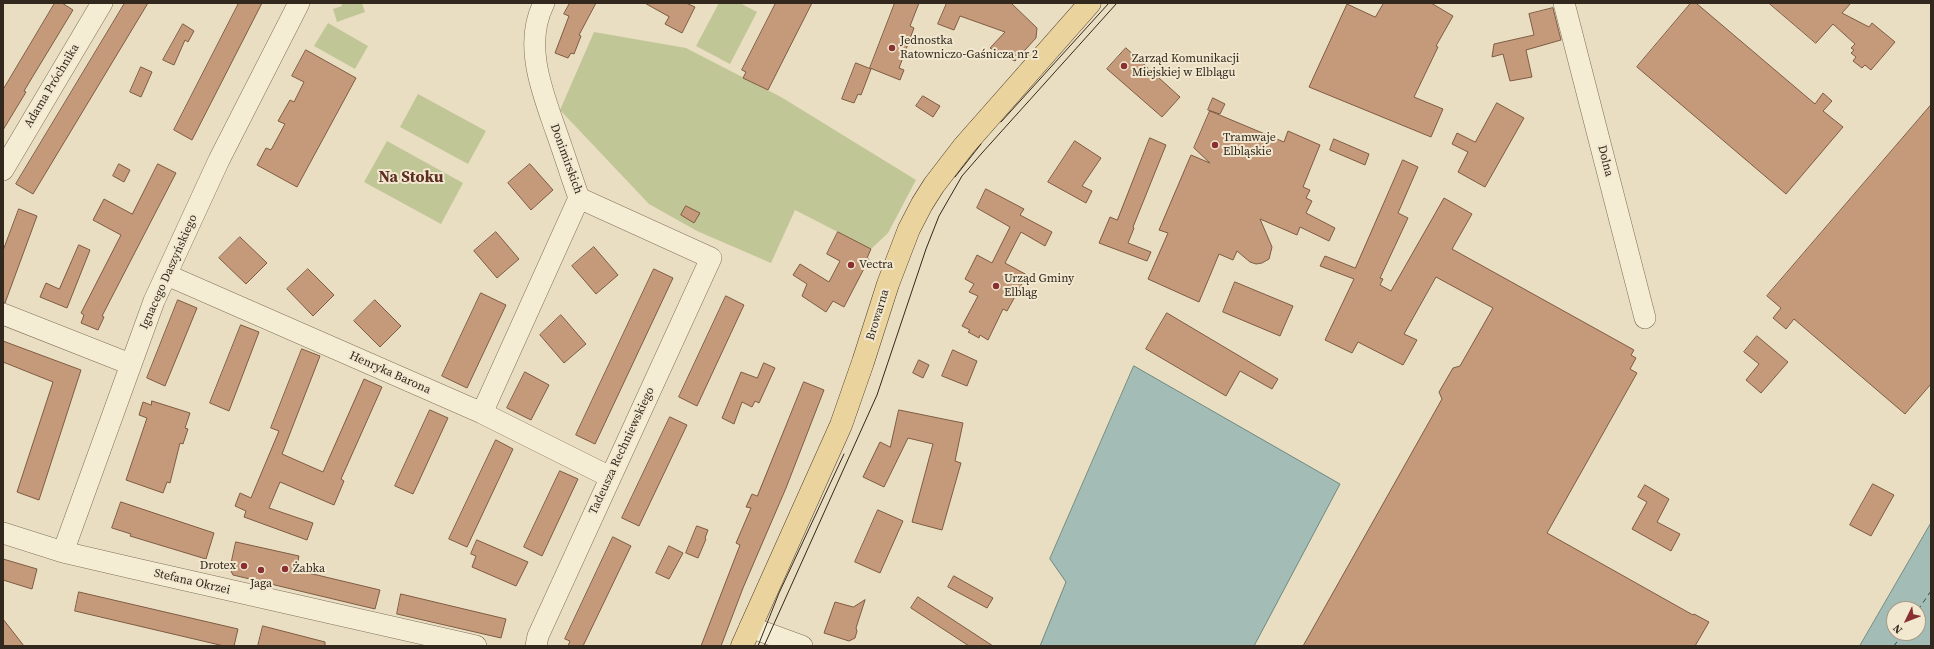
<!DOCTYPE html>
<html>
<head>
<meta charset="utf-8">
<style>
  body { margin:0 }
  #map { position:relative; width:1934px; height:649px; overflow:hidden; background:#e9dec1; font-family:"Source Serif 4",serif }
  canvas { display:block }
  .frame { position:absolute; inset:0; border:4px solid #32281d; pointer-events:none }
  .north { position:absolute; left:1886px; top:601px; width:40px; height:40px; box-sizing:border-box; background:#f2e8d0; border:1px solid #a59b88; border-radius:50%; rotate:227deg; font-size:11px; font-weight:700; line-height:16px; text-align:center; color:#32281d }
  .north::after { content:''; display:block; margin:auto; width:14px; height:18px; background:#8b3030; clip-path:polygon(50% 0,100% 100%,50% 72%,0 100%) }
</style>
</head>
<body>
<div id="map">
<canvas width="1934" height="649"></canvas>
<div class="frame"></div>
<div class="north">N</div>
</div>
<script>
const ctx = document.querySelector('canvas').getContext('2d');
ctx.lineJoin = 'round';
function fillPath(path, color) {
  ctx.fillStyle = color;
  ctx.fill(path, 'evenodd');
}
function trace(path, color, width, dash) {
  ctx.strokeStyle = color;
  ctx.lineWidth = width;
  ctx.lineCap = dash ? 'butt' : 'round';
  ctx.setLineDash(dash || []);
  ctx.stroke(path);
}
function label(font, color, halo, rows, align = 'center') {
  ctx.font = font + ' "Source Serif 4",serif';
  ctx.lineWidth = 4;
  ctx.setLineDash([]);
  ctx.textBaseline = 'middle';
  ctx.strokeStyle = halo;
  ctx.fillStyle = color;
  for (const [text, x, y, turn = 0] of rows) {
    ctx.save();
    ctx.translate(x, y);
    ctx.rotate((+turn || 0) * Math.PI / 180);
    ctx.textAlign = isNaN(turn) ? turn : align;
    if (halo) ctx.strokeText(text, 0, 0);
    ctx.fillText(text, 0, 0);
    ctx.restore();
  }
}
fillPath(new Path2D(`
  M341,3H362L365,12L337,22L333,9L342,6Z
  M719,3H740L757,12L730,64L696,46Z
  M328,23L368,46L355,69L314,46Z
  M594,32L686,48L781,97L916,180L888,233L871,249L795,210L771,263L697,231L649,204L560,110Z
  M418,94L486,131L468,164L400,127Z
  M387,141L463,183L441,224L364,182Z`), '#c0c696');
const water = new Path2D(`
  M1134,366L1340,484L1254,646H1040L1066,582L1050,559Z
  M1931,523V646H1860ZM1894,609H1918V633H1894Z`);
fillPath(water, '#a3bcb5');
trace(water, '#6c8982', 1);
trace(new Path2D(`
  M1918,610L1931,591
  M1894,646L1903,633`), '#2e514f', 1, [5, 4]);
const building = new Path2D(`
  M55,3H62L73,10L24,91L26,92L3,130V90Z
  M125,3H148L33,194L16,184Z
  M239,3H262L192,140L174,130Z
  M570,3H596L579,35L581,36L574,54L571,53L568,58L555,53L569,16L564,14Z
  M645,3H686L695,7L682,33L665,24L669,17Z
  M776,3H812L768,90L743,78L746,72L742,70Z
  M895,3H919L910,26L914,28L899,68L904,70L900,80L870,68Z
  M947,3H1011L1037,28L1036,38L1015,61L990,48L1005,32L960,16L954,30L938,24Z
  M1384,3H1431L1453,16L1436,46L1438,47L1414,97L1443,109L1431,137L1309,87L1347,4L1375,17Z
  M1691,3H1696L1815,104L1823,93L1832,101L1823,111L1843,127L1786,194L1637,67Z
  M1769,3H1851L1842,13L1869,27L1872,23L1895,42L1871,70L1865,65L1862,68L1853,61L1856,57L1851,53L1854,50L1851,48L1855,44L1833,24L1816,43Z
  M1553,8L1561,40L1526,50L1532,77L1510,81L1503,54L1492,57L1494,44L1534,35L1529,14Z
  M183,24L194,31L188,42L185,40L174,65L163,60Z
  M1126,48L1180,97L1162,117L1107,69Z
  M306,50L356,78L297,187L257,165L266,148L271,150L285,124L278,121L290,100L294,102L304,82L292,76Z
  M856,63L871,69L861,95L858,94L854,103L842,99Z
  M141,67L152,72L141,97L130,92Z
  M923,96L940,106L933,117L916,106Z
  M1213,98L1225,104L1220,114L1208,110Z
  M1497,103L1524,118L1485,187L1458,172L1468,152L1452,144L1457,133L1475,142Z
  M1931,105V384L1905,414L1794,319L1786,329L1773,318L1781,308L1767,296Z
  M1210,111L1284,142L1288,131L1320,145L1303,187L1310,190L1306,198L1312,201L1306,213L1335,228L1329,241L1300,227L1297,235L1260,219L1272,247L1269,259L1262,263L1256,264L1250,262L1237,251L1233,260L1219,254L1199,302L1148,279L1168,233L1159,230L1191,155L1210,163L1194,148Z
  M1150,138L1166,145L1133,227L1134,228L1128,243L1151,252L1147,261L1099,243L1110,217L1117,220Z
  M1334,139L1369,154L1365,165L1330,150Z
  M1075,141L1101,158L1082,186L1092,191L1086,203L1048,182Z
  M1403,160L1418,167L1398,213L1408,218L1380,278L1383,279L1380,285L1391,291L1444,198L1472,214L1452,249L1634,350L1631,355L1636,358L1630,369L1637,373L1547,533L1693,615L1694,614L1709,622L1695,646H1303L1442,399L1439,392L1453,368L1460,366L1493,308L1436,277L1404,334L1417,340L1403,365L1358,342L1352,353L1325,340L1354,279L1320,266L1325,256L1355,268Z
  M119,164L130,170L124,182L113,176Z
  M158,164L176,173L102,316L104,317L98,330L81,323L84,315L81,313L121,235L93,220L104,199L132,214Z
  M530,164L553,190L531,210L508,183Z
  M986,189L1024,209L1020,215L1052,232L1045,246L1021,232L1005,263L1027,275L1007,311L1003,309L988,340L980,335L979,338L968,332L970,330L962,326L978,296L969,292L974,284L965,279L977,255L992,263L1010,227L977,208Z
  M686,206L700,213L694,223L681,215Z
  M19,209L37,216L5,303L3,302V251Z
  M496,232L519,259L497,278L474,251Z
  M838,232L871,249L867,258L869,259L844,307L833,301L826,312L802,296L807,284L793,275L800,264L829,282L840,261L827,254Z
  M240,237L267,263L246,284L219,258Z
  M79,245L90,250L67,308L40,297L46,283L59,289Z
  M594,247L618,275L596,294L572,266Z
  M308,269L334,295L313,316L287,289Z
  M654,269L673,278L595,444L576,435Z
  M1235,282L1293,306L1280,336L1223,312Z
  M481,293L506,305L467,388L442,376Z
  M726,296L744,305L697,406L679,397Z
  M178,300L197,308L165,386L147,378Z
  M375,300L401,326L380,347L354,321Z
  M1167,313L1278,379L1272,389L1240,371L1226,396L1146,349Z
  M561,315L586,344L564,363L540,335Z
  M241,325L259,332L229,411L210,403Z
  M1757,336L1788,362L1761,393L1746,380L1759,364L1744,352Z
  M3,341L81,370L39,500L17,492L53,382L3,362Z
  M302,349L320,356L282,454L323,472L364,379L382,387L341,479L344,481L334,505L280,482L269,508L313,523L307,540L244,517L246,511L235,506L240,493L251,498L261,474L279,431L271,428Z
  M953,350L977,361L967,386L942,376Z
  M919,360L929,365L923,378L913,373Z
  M764,363L775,368L759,403L755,401L752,407L742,402L734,424L722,418L741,372L757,378Z
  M525,372L549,385L531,420L507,408Z
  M804,382L824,390L786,488L743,588L721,646H701L740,545L736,543L751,508L746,507L752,494L757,496Z
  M152,401L190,413L185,428L188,429L183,444L180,443L170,483L167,482L163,493L126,480L147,418L139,415L143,402L151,405Z
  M430,410L448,418L413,494L395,486Z
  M899,410L963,423L955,461L961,463L942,530L912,522L933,444L908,438L884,487L863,477L880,442L890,447Z
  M670,417L687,425L639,526L622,518Z
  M496,440L513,449L467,547L449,539Z
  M560,471L578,479L542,556L524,547Z
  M1873,484L1894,495L1871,536L1850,525Z
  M1645,485L1669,499L1657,522L1680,534L1671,551L1632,529L1647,502L1638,497Z
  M121,502L214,533L206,559L130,536L131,534L112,528Z
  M878,510L903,521L880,573L855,562Z
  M697,526L708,530L705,538L706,539L698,558L686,553Z
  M613,537L631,546L583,646H568L570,641L565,639Z
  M477,540L528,562L516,586L472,567L476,556L471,554Z
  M236,542L299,556L296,570L380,590L375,609L233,575L230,569Z
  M669,546L683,553L669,579L656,573Z
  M3,559L37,569L32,589L3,580Z
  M954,576L993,598L987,608L948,587Z
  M79,592L238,629L234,646H224L75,611Z
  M401,594L506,619L501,638L397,614Z
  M918,597L993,646H969L911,608Z
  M865,600L856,628L857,631L855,638L849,641L824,633L835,602L853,607Z
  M3,619L24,646H3Z
  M263,626L325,642V646H258Z`);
fillPath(building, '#c59a7a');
trace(building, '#7e5b42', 1);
const minor = new Path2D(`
  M1564,3L1645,318
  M3,170L102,3
  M167,275L482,413L610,477
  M3,314L130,364
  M482,413L579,198
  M3,533L63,552L132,568L476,646
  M63,552L154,301L219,160L299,3
  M750,627L802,646
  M536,646L538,636L711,258L579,198C571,176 564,153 556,131C542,91 523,44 544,3`);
const major = new Path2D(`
  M742,646L841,425L863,362L888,284L909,229L922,204L934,185L964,146L1090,3`);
trace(minor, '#81705a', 22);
trace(major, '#4f3e2e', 23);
trace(minor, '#f5ecd4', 21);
trace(major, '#ead39c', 22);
trace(new Path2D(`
  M1001,122L1109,3
  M955,177L981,144
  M758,646L779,593L844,454
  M764,646L877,395L926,249L939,216L962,176L982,153L1117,3`), '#32281d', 1);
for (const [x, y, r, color] of [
  [892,48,4,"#8b3030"],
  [1124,66,4,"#8b3030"],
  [1215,145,4,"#8b3030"],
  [851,265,4,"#8b3030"],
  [996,286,4,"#8b3030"],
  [244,566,4,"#8b3030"],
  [285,569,4,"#8b3030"],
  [261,570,4,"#8b3030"]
]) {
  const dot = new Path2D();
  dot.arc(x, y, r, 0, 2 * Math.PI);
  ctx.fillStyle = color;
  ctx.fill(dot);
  trace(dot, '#f2e8d0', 1.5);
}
label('12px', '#32281d', '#f2e8d0', [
  ["Jednostka",900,41],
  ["Ratowniczo-Gaśnicza nr 2",900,55],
  ["Zarząd Komunikacji",1132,59],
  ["Miejskiej w Elblągu",1132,73],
  ["Tramwaje",1223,138],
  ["Elbląskie",1223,152],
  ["Vectra",859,265],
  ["Urząd Gminy",1004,279],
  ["Elbląg",1004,293],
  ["Drotex",236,566,"right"],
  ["Żabka",293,569],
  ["Jaga",261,584,"center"]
], 'left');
label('12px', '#32281d', '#f2e8d0', [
  ["Adama Próchnika",52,86,-59],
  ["Donimirskich",566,159,70],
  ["Dolna",1605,161,76],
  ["Ignacego Daszyńskiego",169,272,-66],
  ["Browarna",878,315,-73],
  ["Henryka Barona",390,373,24],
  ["Tadeusza Rechniewskiego",622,451,-65],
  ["Stefana Okrzei",192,582,13]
]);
label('bold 16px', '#5b2e21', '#f2e8d0', [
  ["Na Stoku",411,178]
]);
</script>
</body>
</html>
